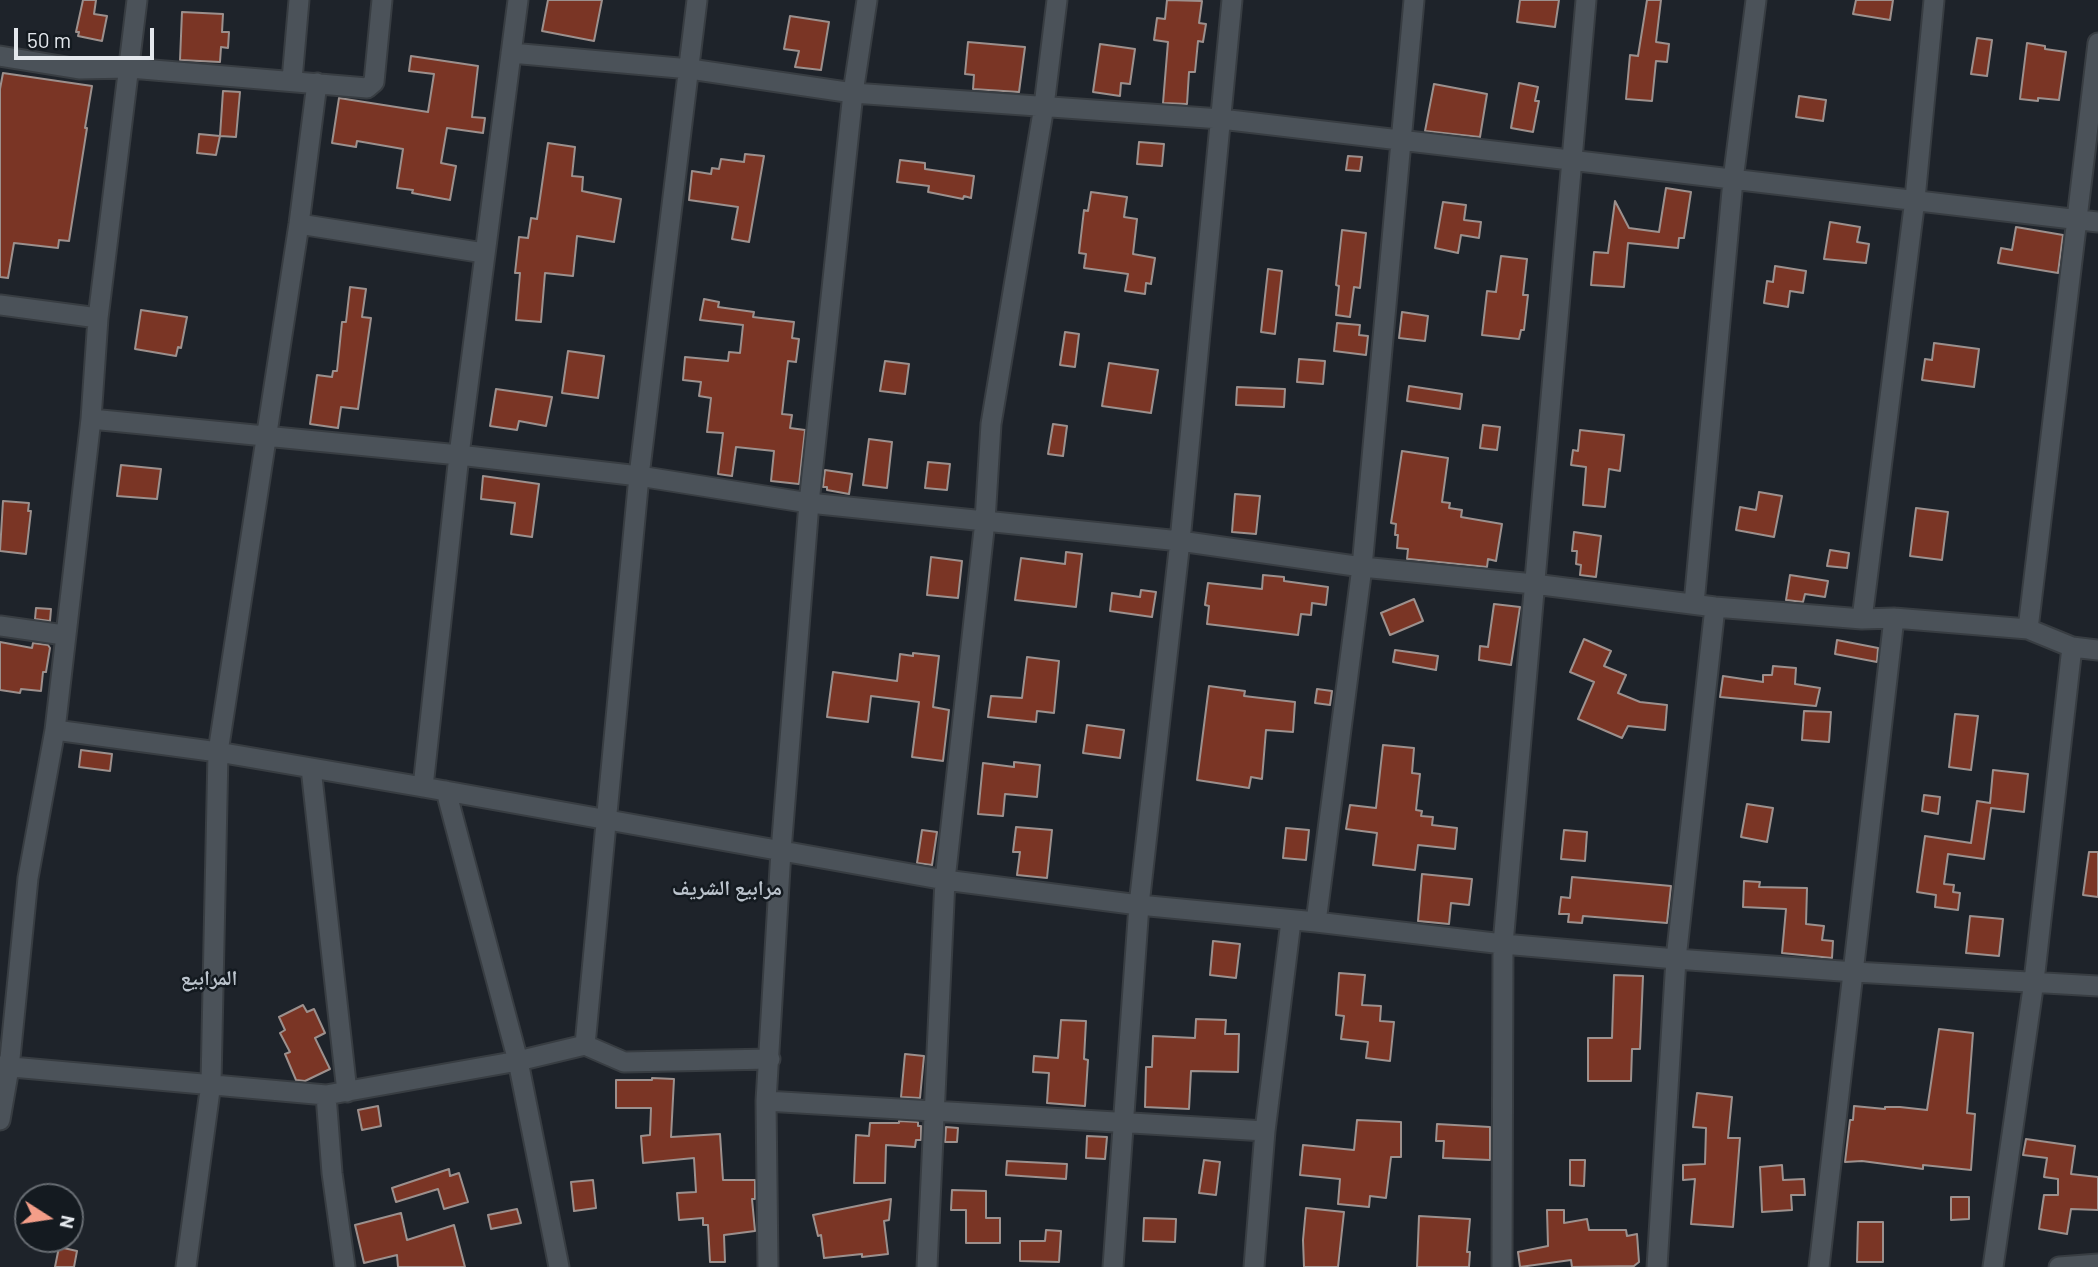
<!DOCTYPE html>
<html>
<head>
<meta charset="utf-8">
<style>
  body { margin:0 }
  #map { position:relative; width:2098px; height:1267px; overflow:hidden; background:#1e232a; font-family:Barlow,sans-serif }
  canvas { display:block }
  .north { position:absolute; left:14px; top:1183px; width:70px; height:70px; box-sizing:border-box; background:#141a20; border:2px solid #676c72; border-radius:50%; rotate:102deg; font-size:19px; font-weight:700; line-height:28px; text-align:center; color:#e4e8ed }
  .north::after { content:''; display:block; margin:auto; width:24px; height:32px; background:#f49e89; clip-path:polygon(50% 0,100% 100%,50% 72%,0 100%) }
  .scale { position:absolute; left:14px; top:28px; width:140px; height:32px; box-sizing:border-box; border:4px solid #e4e8ed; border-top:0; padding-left:9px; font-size:21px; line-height:24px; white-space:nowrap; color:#e4e8ed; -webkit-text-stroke:5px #141a20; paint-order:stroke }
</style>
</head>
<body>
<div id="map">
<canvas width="2098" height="1267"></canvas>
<div class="north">N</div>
<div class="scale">50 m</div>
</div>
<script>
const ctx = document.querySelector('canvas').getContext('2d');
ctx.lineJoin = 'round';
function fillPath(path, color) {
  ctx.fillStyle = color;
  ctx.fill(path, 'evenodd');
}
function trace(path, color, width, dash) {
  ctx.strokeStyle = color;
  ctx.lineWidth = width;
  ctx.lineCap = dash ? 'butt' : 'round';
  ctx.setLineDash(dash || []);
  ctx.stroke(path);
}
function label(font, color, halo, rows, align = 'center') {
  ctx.font = font + ' Barlow,"Noto Naskh Arabic",sans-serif';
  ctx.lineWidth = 5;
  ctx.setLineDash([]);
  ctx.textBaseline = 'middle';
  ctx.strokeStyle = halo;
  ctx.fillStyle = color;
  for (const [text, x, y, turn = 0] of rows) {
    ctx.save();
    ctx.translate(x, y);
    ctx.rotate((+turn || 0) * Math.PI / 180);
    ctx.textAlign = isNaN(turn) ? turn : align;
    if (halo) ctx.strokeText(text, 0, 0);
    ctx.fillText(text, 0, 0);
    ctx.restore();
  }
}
const building = new Path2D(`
  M83,0H96L94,14L107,16L102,41L78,36L79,32H76Z
  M548,0H602L594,41L542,31Z
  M1167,0L1202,1L1199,23L1206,24L1203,42L1198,41L1195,72H1189L1187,104L1163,103L1168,42L1154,40L1157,18L1165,19Z
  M1520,0H1559L1555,27L1517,22Z
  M1647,0H1661L1656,42L1669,44L1667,62L1656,61L1652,101L1626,99L1630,55L1638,56Z
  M1856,0H1893L1890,20L1853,14Z
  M182,12L223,14L222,32H229L228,48L221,47L220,62L180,60Z
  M790,16L829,22L821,70L795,67L799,51L784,49Z
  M1977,38L1992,40L1987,76L1971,74Z
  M968,42L1025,47L1019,92L973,89L974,75L965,74Z
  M2027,43L2045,46V49L2066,52L2059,100L2038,98V101L2020,99Z
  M1100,44L1135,49L1130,84L1121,83L1120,96L1093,92Z
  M411,56L478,66L472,117L485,118L483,133L447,128L441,163L456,166L450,200L412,193L413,190L397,188L403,149L357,141L356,147L332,143L339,98L428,112L434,74L409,71Z
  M3,73L92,86L85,128H87L69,241L59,240L58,248L14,243L8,278L0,277V89Z
  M1519,83L1538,87L1535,101H1539L1533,132L1511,128Z
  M1434,84L1487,94L1480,137L1425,131Z
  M223,91L240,92L236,137L220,136Z
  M1799,96L1826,100L1823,121L1796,117Z
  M199,134L220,136L216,155L197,153Z
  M1139,142L1164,144L1162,166L1137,164Z
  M548,143L575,147L572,176L583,177L582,191L621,199L614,242L577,236L573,276L545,273L541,322L516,320L520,273H515L519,237L528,238L531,218L537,219Z
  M745,154L764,156L749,242L732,239L738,207L689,200L692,171L711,174L712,168L719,169L721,159L744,162Z
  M1348,156L1362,157L1360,171L1346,170Z
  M900,160L925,163V169L974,176L971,198L964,196L963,199L928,192L929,186L897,182Z
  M1666,188L1691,192L1684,238H1679L1678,248L1628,243L1624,287L1591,285L1594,252L1608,253L1615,201L1629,228L1659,232Z
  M1091,192L1127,197L1124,217L1137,219L1133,254L1155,258L1151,284L1146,283L1145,294L1125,291L1128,274L1084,268L1086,254L1079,253L1084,210L1088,211Z
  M1443,202L1466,205L1464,220L1481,222L1479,238L1461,235L1458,253L1435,248Z
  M1830,222L1860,227L1857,242L1869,244L1866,263L1824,259Z
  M2016,227L2063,235L2058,273L1998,263L2001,248L2012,250Z
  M1342,230L1366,233L1360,288L1354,287L1350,317L1336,315L1339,286L1336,285Z
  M1501,256L1527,259L1523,295H1528L1524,330H1521L1519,339L1482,335L1487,291L1496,292Z
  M1775,266L1806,271L1803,293L1790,291L1788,307L1764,303L1767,281L1773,282Z
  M1268,269L1282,271L1275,334L1261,332Z
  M350,287L366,289L362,317L371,318L358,409L341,407L338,428L310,424L317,375L332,377L333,371H337L342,322H346Z
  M704,299L719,302L718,307L754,312L753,317L794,322L792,338L799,339L796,362L788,361L782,414L792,415L790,428L805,430L799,484L771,481L774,451L736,447L732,476L718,474L723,433L707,432L711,398L699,396L701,382L683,380L685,357L728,361L729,352L740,353L743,325L700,320Z
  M141,310L187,317L181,348L178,347L176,356L135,349Z
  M1402,312L1428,316L1425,341L1399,338Z
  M1337,323L1360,325L1359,335L1368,336L1366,355L1334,351Z
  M1065,332L1079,334L1075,367L1060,365Z
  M1934,343L1979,349L1974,387L1922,380L1925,359L1932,360Z
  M568,351L604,356L598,398L562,393Z
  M1299,359L1325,361L1323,384L1297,382Z
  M885,361L909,364L905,394L880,391Z
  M1109,363L1158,370L1151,413L1102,406Z
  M1409,386L1462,394L1460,409L1407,401Z
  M1237,387L1285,389L1284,407L1236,405Z
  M496,389L552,397L546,426L519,421L517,430L490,426Z
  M1053,424L1067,426L1063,456L1048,454Z
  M1483,425L1500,427L1497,450L1480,448Z
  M1580,430L1624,435L1620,471L1609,469L1605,507L1583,505L1586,467L1571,465L1573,450L1578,451Z
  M869,439L892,442L887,488L863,485Z
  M1402,451L1448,458L1442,502L1450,503L1449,508L1462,510L1461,517L1502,524L1496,561L1488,559L1487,567L1409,559H1407L1408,549L1397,548L1398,535H1395L1396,524L1391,523Z
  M928,462L950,464L947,490L925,488Z
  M121,465L161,469L157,499L117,496Z
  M825,470L852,474L849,494L827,490V487H823Z
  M483,476L539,484L532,537L511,534L515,503L481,499Z
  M1759,492L1782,496L1774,537L1736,530L1740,507L1756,510Z
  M1235,494L1260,496L1256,534L1232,532Z
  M3,501L29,503L28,511H31L26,554L0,551Z
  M1916,508L1948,512L1942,560L1910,556Z
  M1574,532L1601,536L1596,577L1580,575L1581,565L1576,564L1577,551H1572Z
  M1830,550L1849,553L1847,568L1827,566Z
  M1066,552L1082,554L1076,607L1015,600L1021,558L1065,564Z
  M931,557L962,561L958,598L927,595Z
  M1263,575L1284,577V581L1328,587L1326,605L1312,603L1311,615L1301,614L1298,635L1207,624L1209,606L1205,605L1208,583L1262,589Z
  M1790,575L1828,581L1825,597L1805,594L1803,602L1786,600Z
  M1141,590L1156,592L1152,617L1110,611L1112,593L1140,597Z
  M1414,599L1423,621L1390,635L1381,613Z
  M1494,604L1520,607L1511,665L1479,660L1480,646L1488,647Z
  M36,608L51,609L50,621L35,619Z
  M1584,639L1611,651L1604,666L1626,675L1618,693L1640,702L1667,705L1665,730L1628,726L1622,738L1578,719L1594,682L1570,672Z
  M1837,640L1878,648L1877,662L1835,654Z
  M0,642L32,648L33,643L48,645L50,648L46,672H43L41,691L21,689L20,693L0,690Z
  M1395,650L1438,656L1436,670L1393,662Z
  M913,653L939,656L933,707L949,710L943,761L912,757L919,702L871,696L868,722L827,717L833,672L897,681L900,654L913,656Z
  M1027,657L1059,661L1054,713L1037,711L1036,722L988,717L991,696L1022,698Z
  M1773,666L1796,668L1795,684L1820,688L1816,706L1720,697L1723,676L1763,682V675H1772Z
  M1209,686L1245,691L1244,696L1295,702L1293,732L1266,730L1262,779L1251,777L1249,788L1197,780Z
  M1317,689L1332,691L1330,705L1315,703Z
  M1804,711L1831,712L1829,742L1802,740Z
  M1955,714L1978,716L1971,770L1949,767Z
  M1087,725L1124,730L1120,758L1083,753Z
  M1383,745L1414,748L1412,773L1420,774L1416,810L1422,811L1421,816L1433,817L1432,825L1457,828L1455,849L1418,845L1415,870L1373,865L1377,833L1346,829L1350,805L1376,808Z
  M81,750L112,754L110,771L79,767Z
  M1014,762L1040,765L1037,797L1005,794L1003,816L978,814L983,763L1014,767Z
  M1993,770L2028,774L2024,812L1991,808L1984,859L1948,854L1944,884L1954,885L1953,892L1960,893L1958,910L1935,907L1936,895L1917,892L1925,836L1971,843L1977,801L1990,803Z
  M1924,795L1940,797L1938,814L1922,811Z
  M1747,804L1773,808L1767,842L1741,837Z
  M1016,827L1052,830L1047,878L1017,875L1020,852H1013Z
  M1286,828L1309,830L1306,860L1283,858Z
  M922,830L937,832L932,865L917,863Z
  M1564,830L1587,832L1585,861L1561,859Z
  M2089,852H2098V897L2083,895Z
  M1422,874L1472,879L1469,905L1451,903L1449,924L1418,921Z
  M1572,877L1671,886L1667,923L1583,916L1582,923L1568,922L1569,914H1559L1561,897L1570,898Z
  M1744,881L1760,882L1759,887L1807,888L1806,924L1824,926L1822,940L1833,941L1832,958L1782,953L1786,909L1743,907Z
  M1970,916L2003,919L1999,956L1966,953Z
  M1213,941L1240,944L1236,978L1210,975Z
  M1339,973L1365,975L1362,1005L1381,1006L1380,1021L1394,1022L1390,1061L1366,1058L1368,1042L1341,1039L1344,1016L1336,1015Z
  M1614,975L1643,976L1640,1049H1632L1631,1081H1588V1038H1612Z
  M303,1005L307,1012L314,1009L325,1033L315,1038L330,1069L305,1081L296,1080L285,1054L290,1052L280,1033L285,1030L279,1017Z
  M1196,1019L1226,1020L1225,1034H1239L1238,1072L1191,1071L1189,1109L1145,1107L1146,1067H1152L1153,1036L1195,1038Z
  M1061,1020L1086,1021L1084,1059L1088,1060L1085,1106L1047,1103L1049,1073L1033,1072L1034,1056L1058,1058Z
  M1939,1029L1973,1033L1967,1113L1975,1114L1971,1170L1923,1165V1169L1862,1161L1845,1162L1850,1120H1853L1854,1106L1885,1109V1107H1900L1927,1110Z
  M905,1054L924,1056L920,1098L901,1097Z
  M652,1078L674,1079L671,1137L720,1134L723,1180H755V1199H752L755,1231L724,1235L725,1262H710L708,1225H703V1218L679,1220L677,1193L696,1192L694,1158L643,1163L641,1136L650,1135L651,1108H616V1080H652Z
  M1697,1093L1732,1097L1728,1138H1740L1733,1227L1691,1224L1695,1179L1683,1180V1165L1705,1164L1706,1128L1693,1127Z
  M378,1106L381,1126L362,1130L358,1110Z
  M1357,1120L1401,1122V1157H1391L1386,1198L1370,1196L1369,1207L1338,1204L1340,1179L1300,1175L1303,1145L1354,1150Z
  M899,1121L918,1122V1126H921V1140H916L915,1147L886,1145L885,1183H854L856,1135L869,1136L870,1123H899Z
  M1437,1124L1490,1127V1160L1443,1158L1444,1141H1436Z
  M946,1127L958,1128L957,1142H945Z
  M1087,1136L1107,1137L1105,1159L1086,1158Z
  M2026,1139L2075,1146L2071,1174L2098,1177V1210L2071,1209L2067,1234L2039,1229L2044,1195H2058V1179L2044,1177L2047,1158L2023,1155Z
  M1204,1160L1220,1162L1216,1195L1199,1193Z
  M1570,1160H1585L1584,1186L1570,1185Z
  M1007,1161L1067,1164L1066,1179L1006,1175Z
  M1782,1165L1783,1180L1804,1179L1805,1195H1791L1792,1210L1762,1212L1760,1167Z
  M449,1169L450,1176L459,1173L468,1202L444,1209L438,1189L396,1202L392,1188Z
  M593,1180L596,1208L574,1211L571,1182Z
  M952,1190L986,1191V1218H1000V1243H966V1210H951Z
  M1951,1197H1969V1219L1951,1220Z
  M891,1199L889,1220L884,1221L888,1254L862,1257V1254L824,1258L821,1235L818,1236L813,1215Z
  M1306,1208L1344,1212L1338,1267H1304L1303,1240Z
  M517,1209L521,1223L491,1229L488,1215Z
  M1547,1210H1564V1223L1587,1219L1589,1230H1626L1627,1236L1637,1234L1639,1262L1634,1266L1572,1267L1571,1260L1520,1267L1518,1252L1548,1246Z
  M401,1213L407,1240L454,1225L465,1267H398L397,1255L364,1263L355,1225Z
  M1419,1216L1470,1219L1467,1252H1470L1469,1267H1417Z
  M1144,1218L1176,1219L1175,1242L1143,1241Z
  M1858,1222H1883V1262H1857Z
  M1046,1230L1061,1231L1059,1262L1020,1261V1241H1045Z
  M59,1247L77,1251L74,1267H55Z`);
fillPath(building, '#7a3525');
trace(building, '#9c908d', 2);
const minor = new Path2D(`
  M511,53L690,69L853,93L1221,119L2098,222
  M0,56L79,69L130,68L367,88L374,82L382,0
  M292,80L299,0
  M299,224L484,253
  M0,305L98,318
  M91,419L459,455L639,476L809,503L1180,541L1362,567L1534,584L1715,607L1862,619L1894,618L2028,629L2072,647L2098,650
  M1694,604L1733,180L1756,0
  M1862,619L1915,199L1934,0
  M0,626L64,635
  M2028,629L2098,43
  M55,730L218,752L423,787L945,880L1139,905L1316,922L1503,944L1676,959L1855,972L2098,986
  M311,768L347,1092
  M423,787L459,455L518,0
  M446,791L518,1061L559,1267
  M1316,922L1362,567L1414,0
  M585,1045L639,476L697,0
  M0,1066L326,1095L518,1061L585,1045L624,1062L770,1059
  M326,1095L332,1173L345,1267
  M766,1101L1265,1131
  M0,1120L9,1068L28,878L55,730L91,419L98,318L137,0
  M186,1267L211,1083L218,752L299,224L317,83
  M768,1267L766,1101L781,851L809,503L853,93L867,0
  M927,1267L945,880L985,521L991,424L1044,106L1057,0
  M1113,1267L1139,905L1180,541L1232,0
  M1254,1267L1265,1131L1291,921
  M1502,1267L1503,944L1586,0
  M1657,1267L1676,959L1715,607
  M1819,1267L1894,618
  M1993,1267L2034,981L2072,647
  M2059,1267L2098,1264`);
trace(minor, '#383d42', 23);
trace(minor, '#4b5259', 19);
label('bold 21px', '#bcc4cd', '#141a20', [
  ["مرابيع الشريف",727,888],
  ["المرابيع",209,978]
]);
</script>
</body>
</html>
